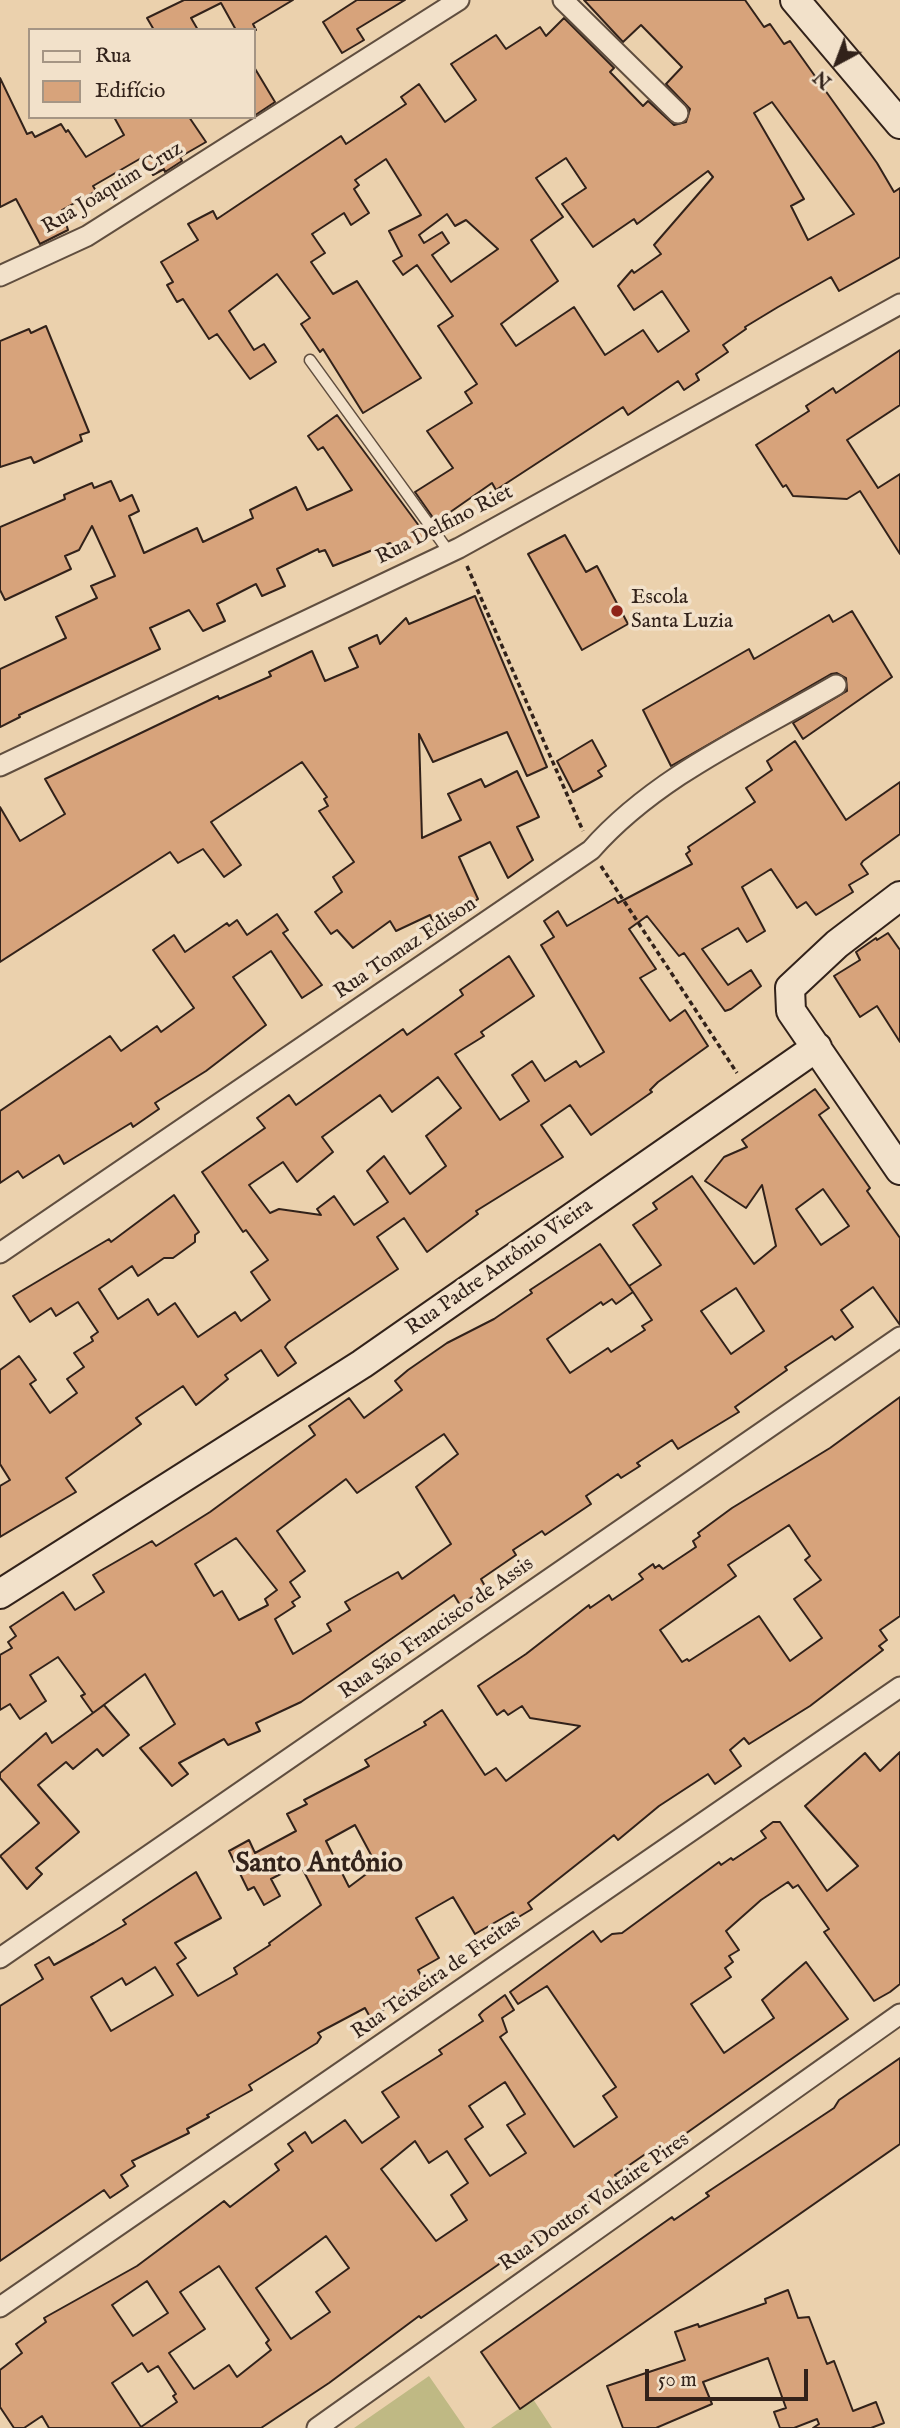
<!DOCTYPE html>
<html>
<head>
<meta charset="utf-8">
<style>
  body { margin:0 }
  #map { position:relative; width:900px; height:2428px; overflow:hidden; background:#ebd1ad; font-family:"IM FELL English",serif }
  canvas { display:block }
  .legend { position:absolute; left:28px; top:28px; width:228px; height:91px; box-sizing:border-box; background:#f2e1ca; border:2px solid #a59584; margin:0; padding:9px 12px; list-style:none; font-size:21px; color:#32221a }
  .legend li { display:flex; align-items:center; gap:14px; height:35px }
  .legend b { width:35px; border:2px solid #a59584 }
  .north { position:absolute; left:802px; top:28px; width:70px; height:70px; -webkit-text-stroke:5px #f2e1ca; paint-order:stroke; rotate:221deg; font-size:19px; font-weight:700; line-height:28px; text-align:center; color:#32221a }
  .north::after { content:''; display:block; margin:auto; width:24px; height:32px; background:#32221a; clip-path:polygon(50% 0,100% 100%,50% 72%,0 100%) }
  .scale { position:absolute; left:645px; top:2369px; width:163px; height:32px; box-sizing:border-box; border:4px solid #32221a; border-top:0; padding-left:9px; font-size:21px; line-height:24px; white-space:nowrap; color:#32221a; -webkit-text-stroke:5px #f2e1ca; paint-order:stroke }
</style>
</head>
<body>
<div id="map">
<canvas width="900" height="2428"></canvas>
<ul class="legend">
<li><b style="height:9px;background:#f2e1ca"></b>Rua</li>
<li><b style="height:19px;background:#d7a37b"></b>Edifício</li>
</ul>
<div class="north">N</div>
<div class="scale">50 m</div>
</div>
<script>
const ctx = document.querySelector('canvas').getContext('2d');
ctx.lineJoin = 'round';
function fillPath(path, color) {
  ctx.fillStyle = color;
  ctx.fill(path, 'evenodd');
}
function trace(path, color, width, dash) {
  ctx.strokeStyle = color;
  ctx.lineWidth = width;
  ctx.lineCap = dash ? 'butt' : 'round';
  ctx.setLineDash(dash || []);
  ctx.stroke(path);
}
function label(font, color, halo, rows, align = 'center') {
  ctx.font = font + ' "IM FELL English",serif';
  ctx.lineWidth = 7;
  ctx.setLineDash([]);
  ctx.textBaseline = 'middle';
  ctx.strokeStyle = halo;
  ctx.fillStyle = color;
  for (const [text, x, y, turn = 0] of rows) {
    ctx.save();
    ctx.translate(x, y);
    ctx.rotate((+turn || 0) * Math.PI / 180);
    ctx.textAlign = isNaN(turn) ? turn : align;
    if (halo) ctx.strokeText(text, 0, 0);
    ctx.fillText(text, 0, 0);
    ctx.restore();
  }
}
fillPath(new Path2D(`
  M429,2376L465,2428H354Z
  M533,2399L552,2428H491Z`), '#bfb984');
const building = new Path2D(`
  M184,0H293L253,24L256,30H236L221,3L191,18L198,30H154L147,18Z
  M357,0H405L357,29L364,40L342,53L323,22Z
  M584,0H745L764,27L770,24L784,44L790,41L877,163L894,192L900,188V257L839,291L831,277L778,307L745,327L746,329L723,345L728,352L696,374L699,380L684,390L678,381L628,415L623,407L496,490L492,483L436,522L415,492L453,468L427,431L472,403L465,392L477,384L438,326L453,316L417,265L403,275L393,261L402,256L389,231L421,215L386,159L355,180L359,185L354,189L369,213L351,225L344,213L312,234L325,253L311,262L333,294L357,281L421,378L363,413L323,349L320,352L301,324L310,318L277,274L229,311L254,350L264,344L276,362L250,379L217,334L209,339L183,299L177,302L167,285L173,282L161,262L198,240L188,224L213,211L217,219L341,136L346,144L406,104L401,97L419,84L445,122L476,100L451,64L496,35L506,49L540,27L546,36L564,18L614,68L610,72L643,106L648,101L674,125L686,122L690,109L666,84L682,67L641,25L623,42ZM772,102L854,214L808,240L791,206L804,199L754,113ZM566,158L586,188L562,204L593,247L634,219L637,224L708,171L713,177L654,245L661,254L634,273L632,270L618,286L634,310L662,291L689,331L658,352L643,330L605,355L574,307L516,346L501,324L558,281L531,240L563,217L536,178ZM447,214L455,226L466,220L498,249L451,282L432,255L449,243L442,232L424,243L419,235Z
  M254,67L275,102L254,116Z
  M0,78L27,134L32,132L35,137L61,124L66,132L68,130L86,157L124,135L114,117H189L206,142L180,157L182,161L165,172L164,169L153,175L143,157L93,186L96,191L62,210L68,230L40,244L16,199L0,207Z
  M46,326L89,432L80,435L82,441L34,463L31,457L0,467V341L29,329L31,333Z
  M900,350V405L847,440L878,488L900,474V554L860,491L847,499L793,496L786,485L783,487L756,445L809,411L806,406L833,388L836,393Z
  M337,415L428,538L400,554L390,543L333,566L325,550L319,552L318,549L277,569L285,586L262,596L256,584L217,604L225,621L203,631L189,610L150,628L160,649L19,715L20,717L0,727V669L66,638L56,617L97,598L91,586L115,576L92,526L79,550L65,556L71,569L5,600L0,590V527L65,499L64,495L92,483L94,488L111,481L120,501L132,495L139,511L129,516L144,553L197,528L203,542L253,518L250,510L296,487L307,510L352,490L323,447L318,450L308,436Z
  M565,535L586,572L597,566L628,624L582,650L528,554Z
  M475,596L547,767L527,776L507,732L433,762L419,734L422,838L461,820L448,794L481,779L485,787L517,771L539,817L517,827L533,860L508,878L490,842L459,857L478,899L436,928L430,915L396,931L390,921L353,948L337,930L331,934L315,912L342,892L333,877L354,862L319,811L328,806L324,799L327,797L302,762L211,822L241,865L224,877L203,849L178,863L170,852L0,962V807L20,841L65,814L45,779L218,696L219,699L271,676L269,672L312,651L325,681L358,667L349,648L377,635L380,644L406,618L409,624Z
  M852,611L892,677L803,739L793,723L847,691L846,678L837,673L831,674L671,766L643,710L749,649L754,659L829,615L833,622Z
  M592,740L606,766L598,771L602,776L573,792L557,761Z
  M795,741L846,820L900,782V834L863,861L861,864L868,874L849,885L853,892L816,915L806,902L797,908L771,869L742,887L765,931L747,942L738,928L702,949L728,985L751,970L761,986L731,1009L725,1011L684,953L679,956L647,916L629,929L656,969L640,978L670,1021L685,1010L708,1046L658,1082L650,1090L652,1092L591,1135L570,1105L541,1125L563,1157L476,1211L478,1214L427,1252L404,1218L377,1237L398,1269L288,1343L285,1347L296,1363L278,1376L261,1350L225,1375L228,1379L196,1405L183,1386L136,1418L141,1424L66,1478L76,1492L0,1537V1486L10,1480L0,1464V1370L19,1356L36,1380L30,1384L50,1413L77,1393L67,1379L84,1367L74,1353L93,1341L91,1337L98,1332L78,1302L56,1316L51,1308L30,1322L13,1296L109,1239L111,1242L174,1195L199,1232L195,1235V1242L173,1258H164L138,1276L132,1266L99,1289L118,1319L148,1299L158,1315L175,1303L198,1337L235,1312L241,1321L270,1300L251,1272L268,1260L246,1230L243,1232L202,1172L265,1128L257,1118L289,1095L296,1105L403,1029L407,1035L463,995L460,990L509,956L534,996L481,1032L484,1036L455,1054L500,1120L529,1101L512,1075L532,1061L545,1081L576,1061L580,1067L604,1052L541,945L554,937L544,921L558,911L567,926L615,898L618,903L692,864L686,854L690,851L688,847L755,802L746,788L772,770L767,761ZM438,1077L461,1108L426,1136L446,1166L410,1194L384,1156L367,1171L388,1202L354,1225L334,1196L317,1209L321,1215L279,1209L270,1213L249,1185L283,1162L297,1182L333,1152L322,1137L380,1095L392,1112Z
  M277,914L288,930L283,933L322,985L302,998L271,951L233,977L266,1025L206,1071L155,1103L159,1109L133,1127L131,1123L64,1164L59,1155L23,1178L18,1171L0,1183V1111L110,1036L121,1051L157,1026L161,1032L194,1008L153,950L174,935L185,952L227,923L229,926L237,920L247,935Z
  M888,933L900,950V1042L877,1006L860,1017L834,976L860,960L856,952L876,938L877,940Z
  M815,1089L829,1108L819,1115L870,1188L867,1191L900,1238V1325L873,1287L841,1310L853,1327L835,1340L832,1336L785,1367L787,1370L735,1407L739,1412L678,1449L672,1440L637,1463L640,1466L621,1478L618,1474L586,1496L591,1504L545,1535L542,1531L513,1550L516,1555L481,1579L486,1588L460,1605L454,1595L301,1702L256,1723L260,1731L228,1745L224,1739L179,1763L188,1774L172,1786L140,1748L175,1724L145,1674L93,1713L81,1696L85,1694L58,1657L30,1675L46,1701L20,1719L10,1704L0,1710V1655L12,1648L8,1642L16,1636L10,1627L63,1592L75,1610L104,1592L93,1575L152,1541L156,1546L210,1512L315,1435L309,1426L349,1398L364,1418L402,1390L395,1381L408,1370L447,1343L494,1319L532,1293L530,1290L600,1244L633,1292L616,1304L612,1299L603,1305L601,1302L547,1339L570,1373L608,1348L611,1352L645,1330L642,1326L652,1320L629,1286L661,1265L633,1225L657,1209L653,1203L692,1176L754,1264L776,1246L762,1185L746,1208L705,1181L724,1157L747,1147L742,1140ZM823,1189L849,1226L821,1245L796,1209ZM736,1288L764,1331L731,1354L701,1311ZM444,1434L458,1454L416,1487L451,1544L402,1579L398,1572L345,1602L350,1610L327,1624L331,1631L293,1654L275,1619L295,1606L292,1602L300,1597L290,1582L305,1571L277,1531L346,1479L357,1493ZM236,1538L277,1590L265,1599L268,1605L239,1620L222,1591L214,1596L195,1564Z
  M900,1397V1616L880,1630L887,1640L879,1646L883,1650L810,1706L749,1744L744,1738L730,1750L741,1766L715,1784L708,1774L659,1806L618,1840L614,1835L528,1903L532,1909L517,1918L513,1912L475,1934L453,1897L416,1918L439,1958L418,1970L424,1981L371,2019L365,2008L318,2033L321,2037L317,2043L249,2085L252,2090L207,2115L209,2117L187,2129L189,2133L132,2161L135,2166L121,2175L128,2186L110,2198L104,2190L0,2261V2006L43,1979L35,1965L49,1957L54,1965L94,1943L126,1924L123,1920L196,1872L221,1918L175,1943L186,1958L177,1964L198,1996L237,1974L234,1968L270,1945L269,1943L321,1905L300,1864L271,1879L280,1896L264,1905L254,1887L248,1890L229,1851L249,1840L255,1853L296,1831L287,1814L307,1804L304,1800L369,1766L365,1760L426,1725L424,1722L442,1710L485,1775L496,1768L506,1781L580,1726L530,1718L522,1706L508,1715L504,1710L497,1715L478,1686L526,1654L589,1605L590,1608L609,1595L612,1600L643,1579L639,1574L653,1564L655,1568L659,1565L663,1569L696,1547L693,1541L700,1536L698,1533L732,1508L830,1448ZM789,1525L810,1556L805,1560L821,1580L794,1599L822,1638L790,1661L759,1616L689,1661L687,1659L682,1662L660,1630L736,1576L728,1565ZM355,1825L377,1866L349,1887L326,1841ZM155,1967L173,1995L111,2031L91,1997L122,1978L126,1985Z
  M104,1705L129,1735L103,1756L97,1749L73,1769L66,1762L38,1785L79,1832L36,1868L42,1874L27,1889L0,1856L39,1823L0,1778V1773L46,1733L52,1743Z
  M900,1752V1984L890,1992L874,2001L824,1932L829,1929L798,1885L793,1888L788,1882L761,1900L726,1931L739,1950L729,1956L733,1962L725,1968L731,1977L691,2004L724,2053L774,2018L762,2000L806,1962L848,2019L678,2139L680,2142L663,2154L657,2146L615,2175L619,2181L466,2287L421,2318L419,2316L329,2383L261,2428H49L42,2416L24,2428H14L0,2407V2370L22,2353L16,2344L46,2322L44,2318L137,2266L224,2201L230,2207L279,2170L275,2164L293,2151L288,2144L305,2132L312,2143L345,2120L362,2143L399,2117L382,2092L442,2054L439,2050L483,2021L479,2015L483,2011L505,1995L514,2010L502,2018L507,2032L500,2037L574,2147L617,2117L603,2096L616,2087L547,1986L518,2004L510,1992L593,1931L601,1942L612,1934L622,1933L719,1862L721,1865L731,1858L733,1860L766,1838L761,1831L773,1822H780L827,1891L858,1866L805,1806L865,1753L880,1771ZM505,2082L525,2114L507,2125L526,2153L490,2176L465,2139L483,2127L469,2106ZM415,2141L429,2163L447,2151L468,2183L451,2195L467,2220L436,2241L381,2169ZM326,2236L349,2268L316,2292L330,2312L291,2339L256,2288ZM219,2266L269,2340L266,2343L271,2350L237,2377L229,2365L194,2389L169,2353L205,2329L180,2292ZM147,2281L168,2313L133,2336L112,2305ZM142,2363L148,2372L158,2366L176,2394L173,2396L177,2402L141,2427L112,2383Z
  M900,2058V2144L520,2409L481,2352L672,2217L674,2220L709,2196L706,2193L834,2108L839,2100Z
  M788,2290L798,2318L809,2317L827,2364L834,2361L853,2411L876,2402L884,2423L871,2428H813L819,2424L817,2419L794,2428H780L774,2412L786,2408L768,2358L703,2382L712,2404L656,2428H623L607,2386L685,2360L675,2332L698,2324L699,2327L766,2303L765,2299Z`);
fillPath(building, '#d7a37b');
trace(building, '#32221a', 2);
const lane = new Path2D(`
  M310,360L449,552`);
const street = new Path2D(`
  M563,0L678,113
  M0,276L87,236L459,0
  M0,766L459,548L900,304
  M0,1253L591,850C656,776 752,734 836,685
  M0,1958L900,1337
  M0,2307L900,1687
  M317,2428L900,2014`);
const secondary = new Path2D(`
  M795,0L900,124
  M900,896L837,944L790,988L791,1011L900,1170
  M0,1594L362,1364L817,1047`);
trace(lane, '#604e3f', 13);
trace(street, '#604e3f', 23);
trace(secondary, '#32221a', 32);
trace(new Path2D(`
  M467,566L583,831
  M601,866L737,1073`), '#32221a', 3.5, [5, 3.5]);
trace(lane, '#f2e1ca', 10);
trace(street, '#f2e1ca', 19);
trace(secondary, '#f2e1ca', 28);
for (const [x, y, r, color] of [
  [617,611,7,"#8f2418"]
]) {
  const dot = new Path2D();
  dot.arc(x, y, r, 0, 2 * Math.PI);
  ctx.fillStyle = color;
  ctx.fill(dot);
  trace(dot, '#f2e1ca', 2.5);
}
label('21px', '#32221a', '#f2e1ca', [
  ["Rua Joaquim Cruz",113,189,-31],
  ["Rua Delfino Riet",445,526,-27],
  ["Rua Tomaz Edison",406,949,-34],
  ["Rua Padre Antônio Vieira",500,1268,-35],
  ["Rua São Francisco de Assis",437,1629,-35],
  ["Rua Teixeira de Freitas",437,1978,-35],
  ["Rua Doutor Voltaire Pires",595,2203,-35]
]);
label('21px', '#32221a', '#f2e1ca', [
  ["Escola",631,599],
  ["Santa Luzia",631,623]
], 'left');
label('bold 28px', '#32221a', '#f2e1ca', [
  ["Santo Antônio",319,1865]
]);
</script>
</body>
</html>
